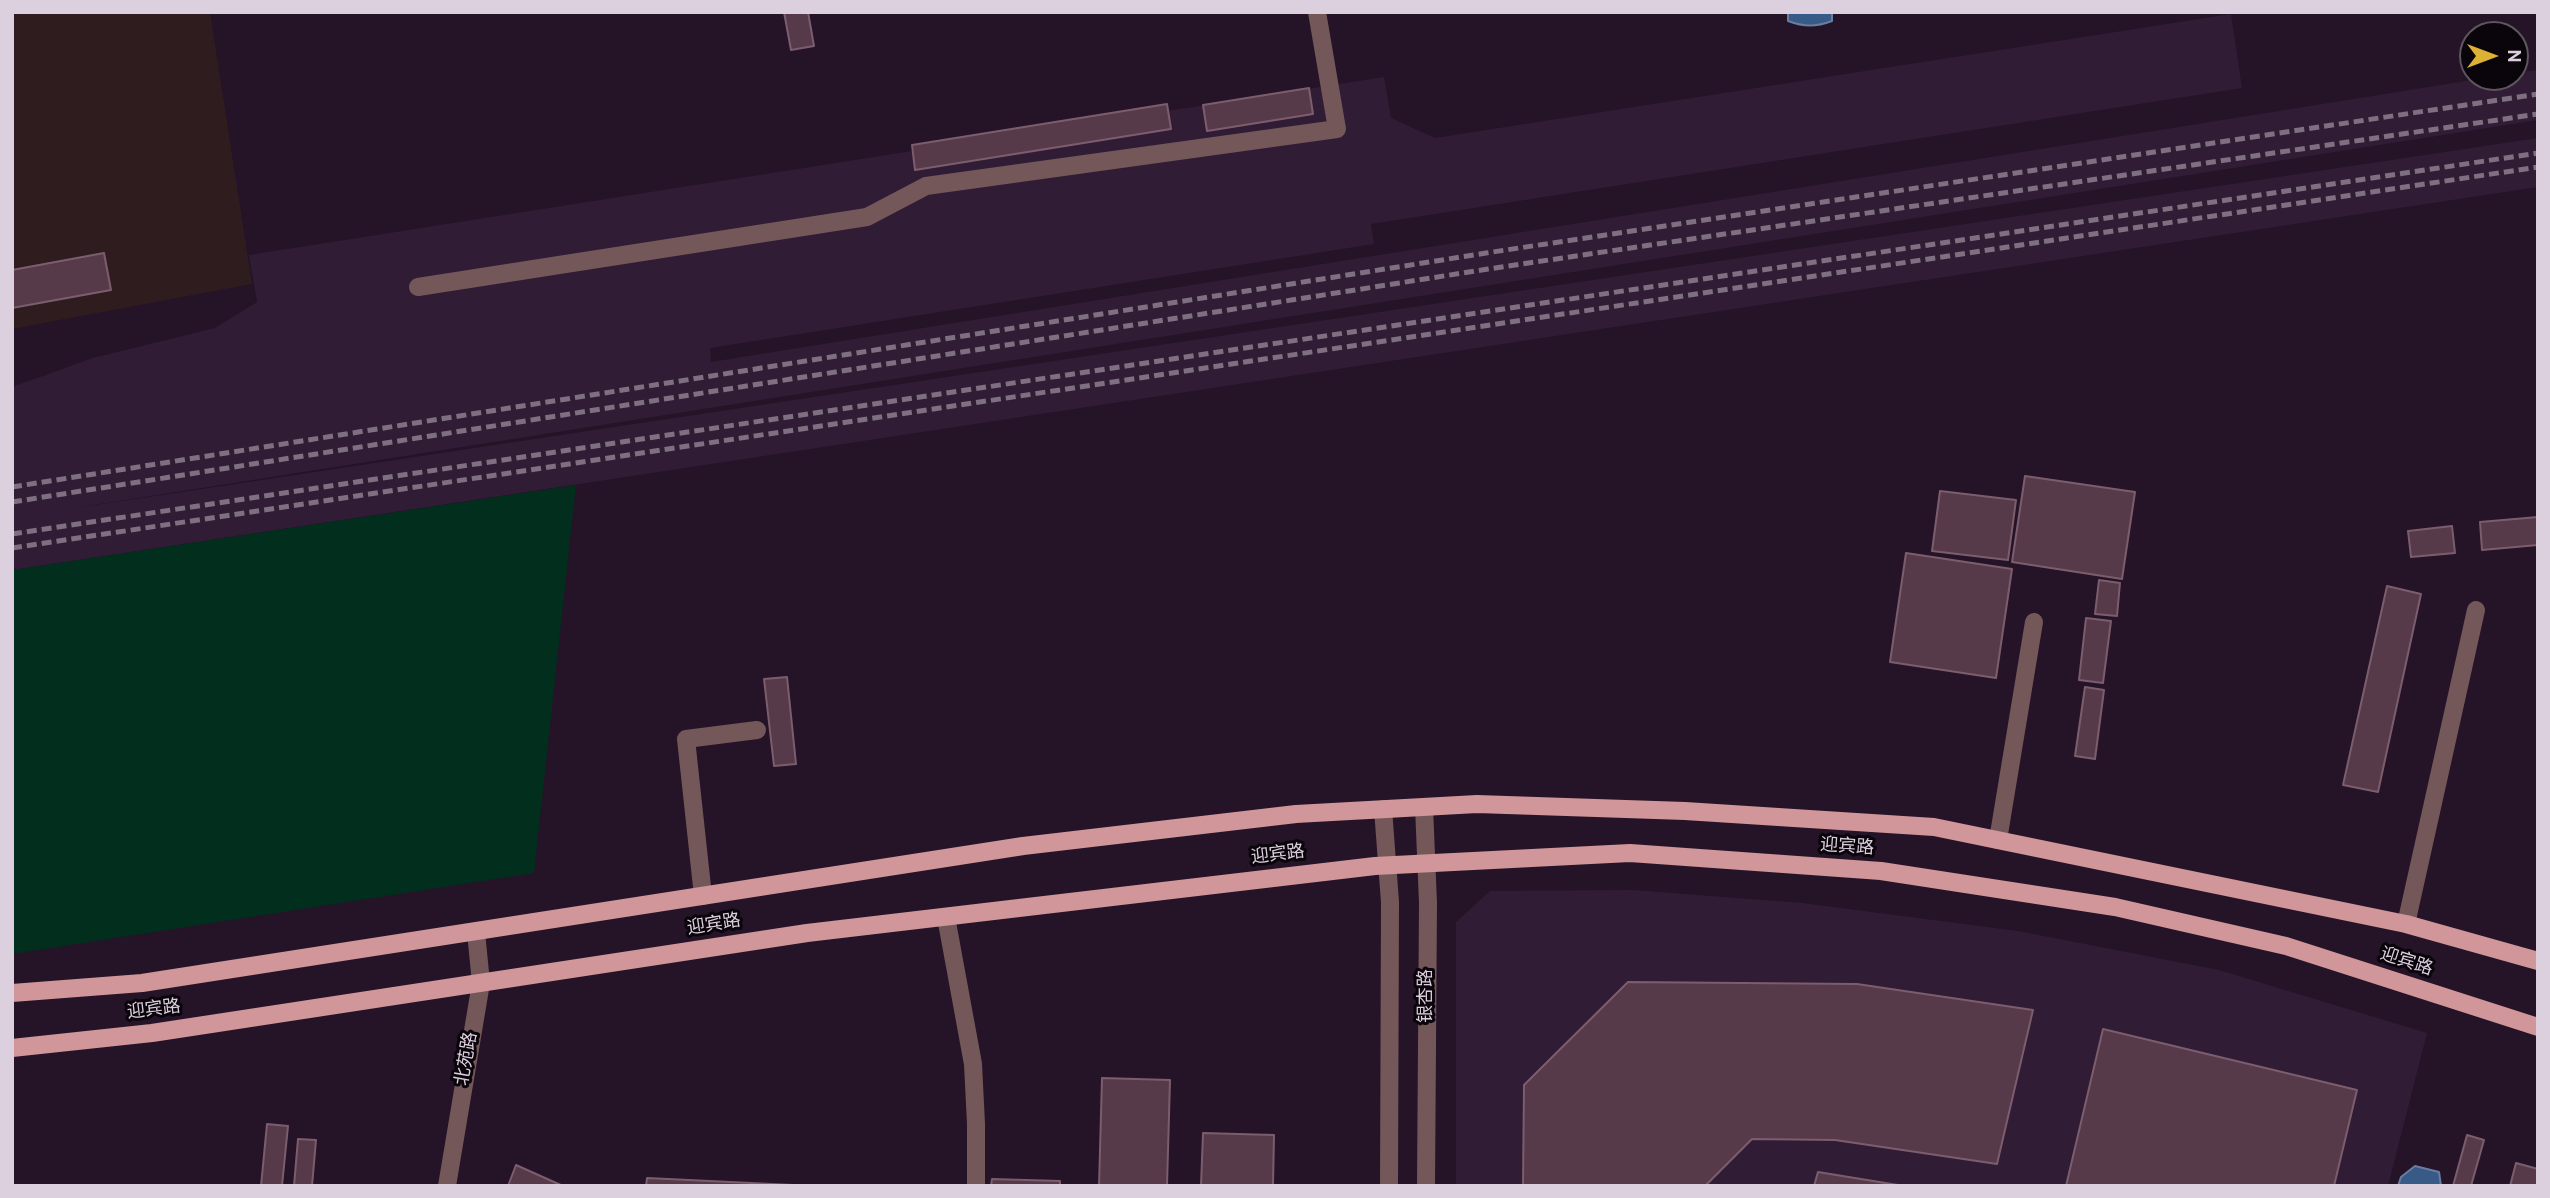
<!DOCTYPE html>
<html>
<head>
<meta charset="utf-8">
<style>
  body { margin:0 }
  #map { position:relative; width:2550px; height:1198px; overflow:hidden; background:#251328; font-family:Overpass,sans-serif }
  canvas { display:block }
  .frame { position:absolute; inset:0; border:14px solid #dcd0de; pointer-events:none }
  .north { position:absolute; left:2459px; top:21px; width:70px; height:70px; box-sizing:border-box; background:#0a040b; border:2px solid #5e565f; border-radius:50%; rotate:90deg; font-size:19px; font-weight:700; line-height:28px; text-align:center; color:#dcd0de }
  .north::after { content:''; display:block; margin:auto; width:24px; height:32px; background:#ddb133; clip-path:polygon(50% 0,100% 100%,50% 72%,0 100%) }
</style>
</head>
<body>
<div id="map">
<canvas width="2550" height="1198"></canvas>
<div class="frame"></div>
<div class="north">N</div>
</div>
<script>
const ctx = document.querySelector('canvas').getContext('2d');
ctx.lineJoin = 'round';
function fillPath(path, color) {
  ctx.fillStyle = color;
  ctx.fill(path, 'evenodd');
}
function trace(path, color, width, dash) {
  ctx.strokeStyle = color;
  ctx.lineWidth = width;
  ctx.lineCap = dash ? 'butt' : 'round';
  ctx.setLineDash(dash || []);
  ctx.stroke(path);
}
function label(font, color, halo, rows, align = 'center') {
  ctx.font = font + ' Overpass,"Noto Sans SC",sans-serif';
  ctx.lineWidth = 6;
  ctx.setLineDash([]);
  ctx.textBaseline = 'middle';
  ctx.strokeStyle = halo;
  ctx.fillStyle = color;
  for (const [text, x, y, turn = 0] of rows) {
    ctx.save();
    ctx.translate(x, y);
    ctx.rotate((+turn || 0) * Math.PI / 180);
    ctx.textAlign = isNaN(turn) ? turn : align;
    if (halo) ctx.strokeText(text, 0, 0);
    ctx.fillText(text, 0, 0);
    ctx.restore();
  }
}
fillPath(new Path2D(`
  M2231,14L2242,88L1371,224L1374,244L710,348L711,362L2491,77H2515V73L2538,70V120L62,510L2538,138V187L12,570V387L93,358L215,328L257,302L249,255L1384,77L1391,118L1435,138Z
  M1632,890L1802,903L2018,931L2219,970L2427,1033L2388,1186H1456V922L1490,891Z`), '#311c35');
fillPath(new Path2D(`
  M12,12H210L252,284L12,329Z`), '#2f1c1f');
fillPath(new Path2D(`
  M576,485L534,873L12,954V570Z`), '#022f1d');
const water = new Path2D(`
  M1788,12H1832V21C1816,27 1804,27 1788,21Z
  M2415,1166L2439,1172L2441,1186H2398L2401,1177Z`);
fillPath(water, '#385a87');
trace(water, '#697da1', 2);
const building = new Path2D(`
  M784,12H808L814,46L791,50Z
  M1309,88L1313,114L1207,131L1203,105Z
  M1167,104L1171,129L915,170L912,145Z
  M104,253L111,290L12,308V270Z
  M2025,476L2135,492L2122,579L2012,562Z
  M1940,491L2016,500L2008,560L1932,551Z
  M2538,517V545L2482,550L2480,522Z
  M2452,526L2455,553L2411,557L2408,531Z
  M1906,553L2012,569L1996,678L1890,662Z
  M2099,580L2120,583L2117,616L2095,614Z
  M2387,586L2421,594L2378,792L2343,785Z
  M2086,618L2111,621L2103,683L2079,680Z
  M787,677L796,764L774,766L764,679Z
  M2085,687L2104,690L2095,759L2075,756Z
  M1628,982L1857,984L2033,1010L1997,1164L1835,1140L1752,1139L1705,1186H1523L1524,1085Z
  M2103,1029L2357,1090L2334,1186H2066Z
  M1102,1078L1170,1080L1167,1186H1099Z
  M267,1124L288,1126L282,1186H261Z
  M1203,1133L1274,1135L1273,1186H1201Z
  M2467,1135L2484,1140L2471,1186H2453Z
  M298,1139L316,1140L312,1186H294Z
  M2516,1163L2538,1169V1186H2510Z
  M516,1165L563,1186H508Z
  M1818,1172L1904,1186H1814Z
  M647,1178L814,1186H646Z
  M992,1179L1060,1181V1186H991Z`);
fillPath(building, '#573a4a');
trace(building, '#7c5d6d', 2);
trace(new Path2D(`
  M418,287L867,217L926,186L1337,129L1317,12
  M1424,807L1428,903L1426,1186
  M1383,809L1390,902L1389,1186
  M1998,840L2034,622
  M703,896L686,739L757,730
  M946,917L973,1064L976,1124V1186
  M2406,924L2476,610
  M447,1186L481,983L476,932`), '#745859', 18);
trace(new Path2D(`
  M12,993L142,983L1023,846L1296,814L1477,804L1685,811L1934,827L2406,924L2538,961
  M12,1048L152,1033L807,933L1375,866L1630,853L1881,871L2115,907L2286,946L2538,1027`), '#d09699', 18);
trace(new Path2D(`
  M12,487L1486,253L2538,94
  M12,502L1488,269L2538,114
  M12,534L2538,153
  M12,548L2538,167`), '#7e6f81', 5, [10, 5]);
label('18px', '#dcd0de', '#0a040b', [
  ["迎宾路",1847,848,4],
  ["迎宾路",1278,856,-7],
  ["迎宾路",714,926,-9],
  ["迎宾路",2406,963,18],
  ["银杏路",1427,996,-90],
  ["迎宾路",154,1011,-7],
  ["北苑路",468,1059,-80]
]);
</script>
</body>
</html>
